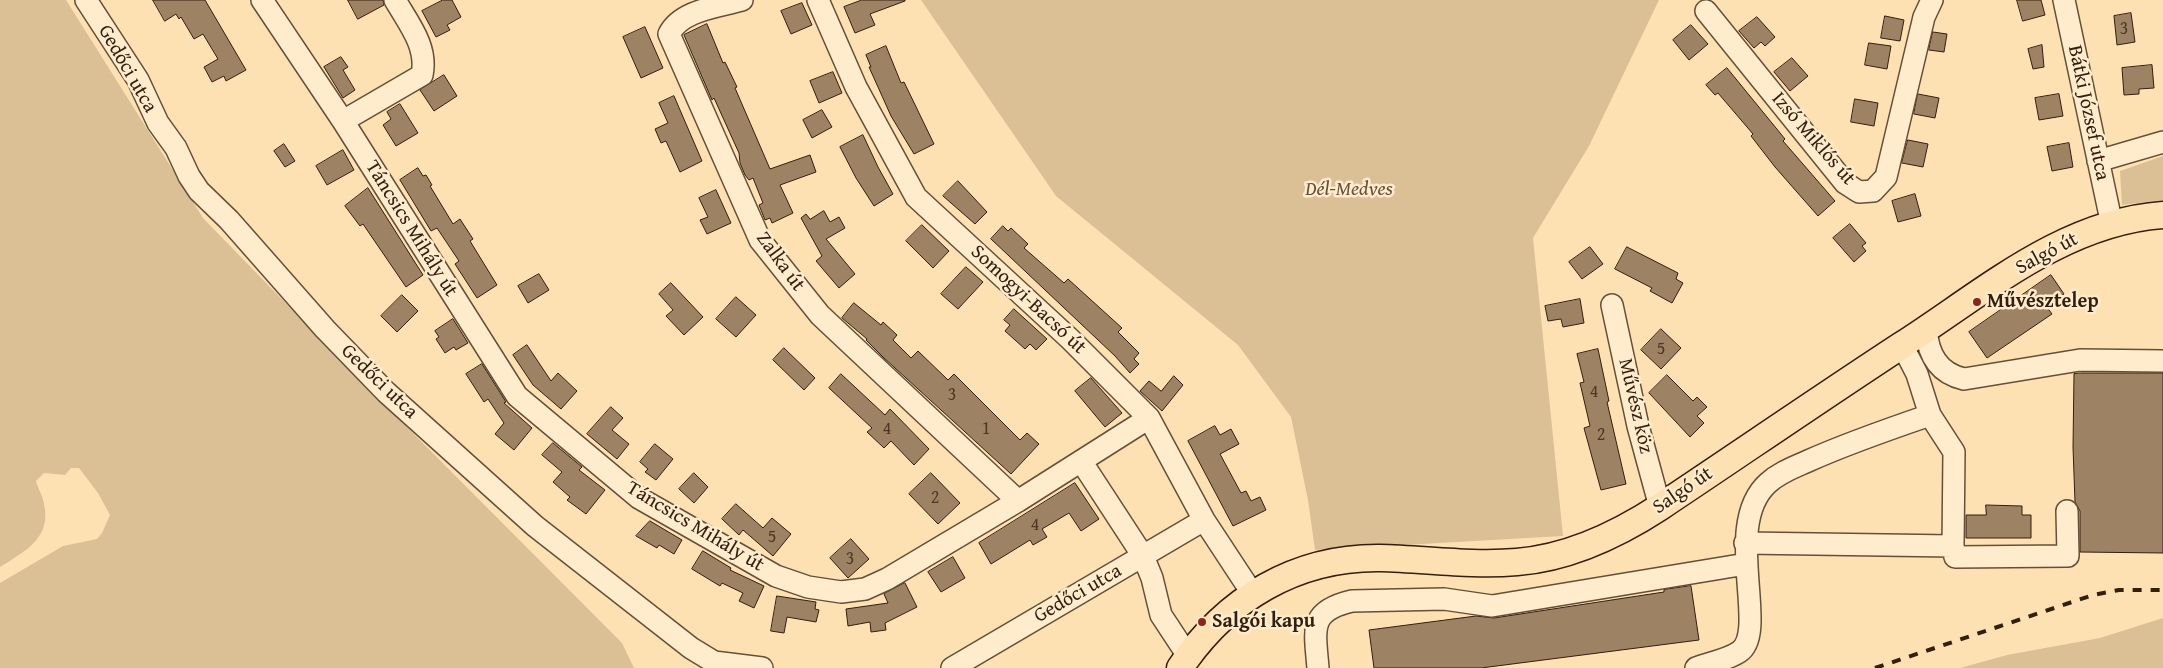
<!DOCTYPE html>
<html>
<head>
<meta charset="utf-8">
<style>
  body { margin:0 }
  canvas { display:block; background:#fde1b2 }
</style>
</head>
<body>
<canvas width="2163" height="668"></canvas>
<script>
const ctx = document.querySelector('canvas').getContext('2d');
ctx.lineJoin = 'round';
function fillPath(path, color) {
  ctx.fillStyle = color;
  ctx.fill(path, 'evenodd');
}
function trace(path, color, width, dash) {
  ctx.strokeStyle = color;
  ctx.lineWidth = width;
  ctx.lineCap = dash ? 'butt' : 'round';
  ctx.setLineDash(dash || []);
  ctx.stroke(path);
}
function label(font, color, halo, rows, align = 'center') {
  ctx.font = font + ' "Gentium Book Plus",serif';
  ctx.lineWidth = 5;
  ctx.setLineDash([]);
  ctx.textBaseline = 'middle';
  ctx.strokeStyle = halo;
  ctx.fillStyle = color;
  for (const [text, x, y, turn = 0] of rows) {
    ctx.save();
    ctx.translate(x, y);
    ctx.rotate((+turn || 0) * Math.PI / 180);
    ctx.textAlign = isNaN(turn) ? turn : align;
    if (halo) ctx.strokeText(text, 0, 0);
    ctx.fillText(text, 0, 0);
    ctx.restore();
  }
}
fillPath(new Path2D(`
  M0,0H66L203,218L367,387L622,643L634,668H0V583L63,546L97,539L102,533L110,515L98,493L79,468H71L65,475L44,473L36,481C38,489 43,496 44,504C52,538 24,552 0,567Z
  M921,0H1659L1589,146L1533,238L1563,536L1315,550L1308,500L1291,417L1238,345L1056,196Z
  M2163,156V200L2122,205L2120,171Z
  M2163,618V668H1960L2007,655L2100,638Z`), '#dbc096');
const building = new Path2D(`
  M153,0H205L246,70L226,81L224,76L212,82L204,67L218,59L203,34L194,39L181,17L179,19L176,14L165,21Z
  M348,0H383L384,5L358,19Z
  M443,0H452L461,17L447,25L450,30L436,37L422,11Z
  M862,0H905V1L870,14L875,25L855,33L844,7Z
  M2017,0H2041L2045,15L2023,21Z
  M802,3L812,25L791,34L781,11Z
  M2131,13L2135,42L2117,45L2114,16Z
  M1885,16L1904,20L1900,41L1881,38Z
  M1757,17L1775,37L1765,46L1761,42L1754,48L1739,31Z
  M707,24L723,63L725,62L737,87L735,88L770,169L810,155L816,172L780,185L793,213L772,223L770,218L765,220L759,205L763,203L753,178L749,180L745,175L740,163L739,153L714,98L712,100L684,35Z
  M1691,25L1708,44L1689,60L1673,40Z
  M645,27L663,68L641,78L623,37Z
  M1933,32L1947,34L1944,52L1929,50Z
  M1869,43L1891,46L1887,69L1865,65Z
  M2042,45L2044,67L2033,69L2028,49Z
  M886,46L901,83L904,82L934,144L914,154L891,116L869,67H871L866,55Z
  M341,57L348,67L343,70L355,90L343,98L324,67Z
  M1792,58L1808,76L1790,91L1774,72Z
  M2152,65L2154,88L2139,89V94L2124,95L2122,68Z
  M1727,68L1785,139L1783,141L1835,201L1818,216L1775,167L1751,136L1753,134L1718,93L1715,95L1706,85Z
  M833,72L842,93L819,103L810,81Z
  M444,75L457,96L434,111L420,90Z
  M1918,94L1939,98L1935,118L1914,114Z
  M2059,94L2063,116L2039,120L2035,98Z
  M674,96L702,161L680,172L666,141L661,143L655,129L668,123L659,103Z
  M1855,99L1878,103L1874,126L1851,122Z
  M400,104L418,133L396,146L383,125L391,119L387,112Z
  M822,110L832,127L812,138L803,120Z
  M863,135L878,167L893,194L874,206L856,178L840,147Z
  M1908,140L1928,144L1923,167L1902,163Z
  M2069,143L2073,167L2052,171L2047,147Z
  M284,144L295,161L285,167L274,151Z
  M343,150L354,170L327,185L316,166Z
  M418,168L423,176L426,175L432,185L430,186L453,224L460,219L473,239L470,241L497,285L477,298L455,264L459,261L437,228L431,231L400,180Z
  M958,181L987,212L975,224L943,196Z
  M368,188L423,275L406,287L363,224L360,226L345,206Z
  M716,190L731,223L707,234L700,220L708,217L699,198Z
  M1915,194L1921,216L1898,222L1892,201Z
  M824,211L830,222L839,217L845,228L826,239L855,274L839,288L816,261L822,256L801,218L806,214L810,219Z
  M1850,224L1866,243L1862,246L1866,251L1854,262L1833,238Z
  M922,225L949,251L933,268L906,241Z
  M1003,226L1008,231L1011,228L1028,244L1024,248L1064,283L1068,279L1122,328L1118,332L1139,353L1134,359L1139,364L1130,373L1115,356L991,239Z
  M1590,247L1603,264L1582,279L1569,262Z
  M1627,247L1678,273L1676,279L1683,283L1672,303L1650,291L1652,288L1615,269Z
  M966,267L983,282L958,309L941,294Z
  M539,274L549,290L528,303L518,286Z
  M2051,275L2064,294L2046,306L2052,314L1987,358L1969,332Z
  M671,283L703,317L684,335L666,316L673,310L659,294Z
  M402,295L418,311L397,332L381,316Z
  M736,297L756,315L736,337L716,319Z
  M1580,299L1584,323L1563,327L1561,319L1548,321L1545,306Z
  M854,303L881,325L883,322L897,335L893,340L911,358L918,351L948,380L954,374L1020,440L1027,433L1039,444L1011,474L883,357L866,340L867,339L842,318Z
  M1014,309L1047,339L1036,350L1030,344L1025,349L1005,331L1010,325L1004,320Z
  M453,319L468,343L456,350L454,347L445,353L436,339L439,337L435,331Z
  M1661,329L1681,348L1661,369L1641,350Z
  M527,345L551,381L558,373L577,391L561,409L533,385L513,355Z
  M784,348L815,378L804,390L773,360Z
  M1598,349L1609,401L1607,402L1626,484L1601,490L1584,428L1590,426L1580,383L1584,382L1577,354Z
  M482,364L506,402L504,403L532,428L514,450L495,434L504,423L488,399L484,402L466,374Z
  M2081,373H2163V553L2080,552V511L2075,502L2073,447L2074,374Z
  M841,374L885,415L890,409L929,449L914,465L891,441L884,448L867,432L872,428L829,388Z
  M1667,375L1693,401L1697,397L1707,407L1697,416L1704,423L1690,437L1649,393Z
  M1174,376L1183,385L1162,411L1140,391L1149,381L1161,391Z
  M1091,378L1122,413L1105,427L1075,391Z
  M611,407L623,418L612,430L629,444L617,459L587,434Z
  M1215,426L1220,435L1231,429L1239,444L1220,454L1241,493L1246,491L1251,501L1260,497L1266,510L1233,526L1188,441Z
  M553,443L582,467L579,470L605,490L586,514L567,500L570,497L553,482L562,472L542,455Z
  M655,444L673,459L656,480L645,472L648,469L640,462Z
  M694,473L708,487L694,503L679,489Z
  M931,473L960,503L938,524L909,494Z
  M1075,483L1099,519L1081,531L1069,513L1042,529L1047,537L1033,545L1030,540L991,564L979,543Z
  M736,504L763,528L772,518L791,534L773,556L743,530L739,535L722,519Z
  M1986,505L2022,506V515H2031V538H1966V515H1986Z
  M650,521L682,540L674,554L659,545L657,548L636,536Z
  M851,539L869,559L848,578L830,558Z
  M703,551L731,568L730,570L764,586L754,608L739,601L743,593L722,583L720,586L692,569Z
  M953,557L965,578L941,592L928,572Z
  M905,583L917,607L885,623L886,630L871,632L870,622L848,626L846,609L888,603L884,594Z
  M1691,586L1699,640L1481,668H1374L1369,630L1476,616L1494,618L1664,592V590Z
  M777,596L816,602L815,609L819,610L816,622L787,617L784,633L771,631Z`);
fillPath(building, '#9d8364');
trace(building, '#341e0f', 1);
const minor = new Path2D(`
  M86,0L138,80L158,123L176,148L189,176L199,191L229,220L325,329L386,392L535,526L691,648L714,662L762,668
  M262,0L343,121L517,396L639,498L776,576L808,587L841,592L865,589L887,579L1018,501L1149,418
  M742,0C718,7 681,10 669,34L760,240L820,315L1018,501
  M818,0L856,87L916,197L1070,339L1149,418L1204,520L1252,593
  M2064,0L2112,225
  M1706,11L1845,183L1859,192L1873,191L1886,177L1924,17L1932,0
  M343,121L422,75C428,47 409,24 395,0
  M2098,161L2163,142
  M1612,305L1638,426L1660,507
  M1926,329C1928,354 1938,373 1964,379L2080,360L2163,361
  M1081,461L1143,556L1152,578L1161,615L1188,656
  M1745,543L1953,546L1954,452L1930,415
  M1953,546L1955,557L2068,556L2067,511
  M952,668L1204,520
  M1318,668C1315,630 1308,611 1352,601L1444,599L1492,606L1746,564
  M1696,668C1709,663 1727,660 1739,652C1770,632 1721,525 1768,483C1780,472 1795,467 1808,461C1848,443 1889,429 1930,415L1917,374L1902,345`);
const major = new Path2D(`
  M1180,668C1226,599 1296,557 1380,558C1425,559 1472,566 1517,562C1569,558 1617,535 1660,507C1741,453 1821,398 1902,345C1983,293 2063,222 2163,215`);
trace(minor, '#664f38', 24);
trace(major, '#341e0f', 29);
trace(minor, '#feeccd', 21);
trace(major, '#fde1b2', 26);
trace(new Path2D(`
  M1875,668L2093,595L2119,590H2163`), '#341e0f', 4, [9, 9]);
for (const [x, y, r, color] of [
  [1977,302,5,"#8f2418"],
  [1202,622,5,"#8f2418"]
]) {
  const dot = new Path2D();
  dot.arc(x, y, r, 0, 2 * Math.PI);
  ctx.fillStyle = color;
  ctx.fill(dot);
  trace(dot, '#feeccd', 2);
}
label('18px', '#4e3724', null, [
  ["3",2124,29],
  ["5",1661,349],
  ["4",1594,392],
  ["3",952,395],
  ["4",887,429],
  ["1",986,429],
  ["2",1601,435],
  ["2",935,498],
  ["4",1035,525],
  ["5",772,537],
  ["3",850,559]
]);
label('20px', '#341e0f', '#feeccd', [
  ["Gedőci utca",127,69,60],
  ["Bátki József utca",2088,113,78],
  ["Izsó Miklós út",1813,139,49],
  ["Táncsics Mihály út",411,229,58],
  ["Salgó út",2047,254,-28],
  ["Zalka út",780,262,54],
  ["Somogyi-Bacsó út",1028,300,43],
  ["Gedőci utca",379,382,44],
  ["Művész köz",1635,406,77],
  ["Salgó út",1683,491,-34],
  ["Táncsics Mihály út",695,527,31],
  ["Gedőci utca",1078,594,-30]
]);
label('italic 20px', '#664f38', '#feeccd', [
  ["Dél-Medves",1349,190]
]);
label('bold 20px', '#341e0f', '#feeccd', [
  ["Művésztelep",1987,302],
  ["Salgói kapu",1212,622]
], 'left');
</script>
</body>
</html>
